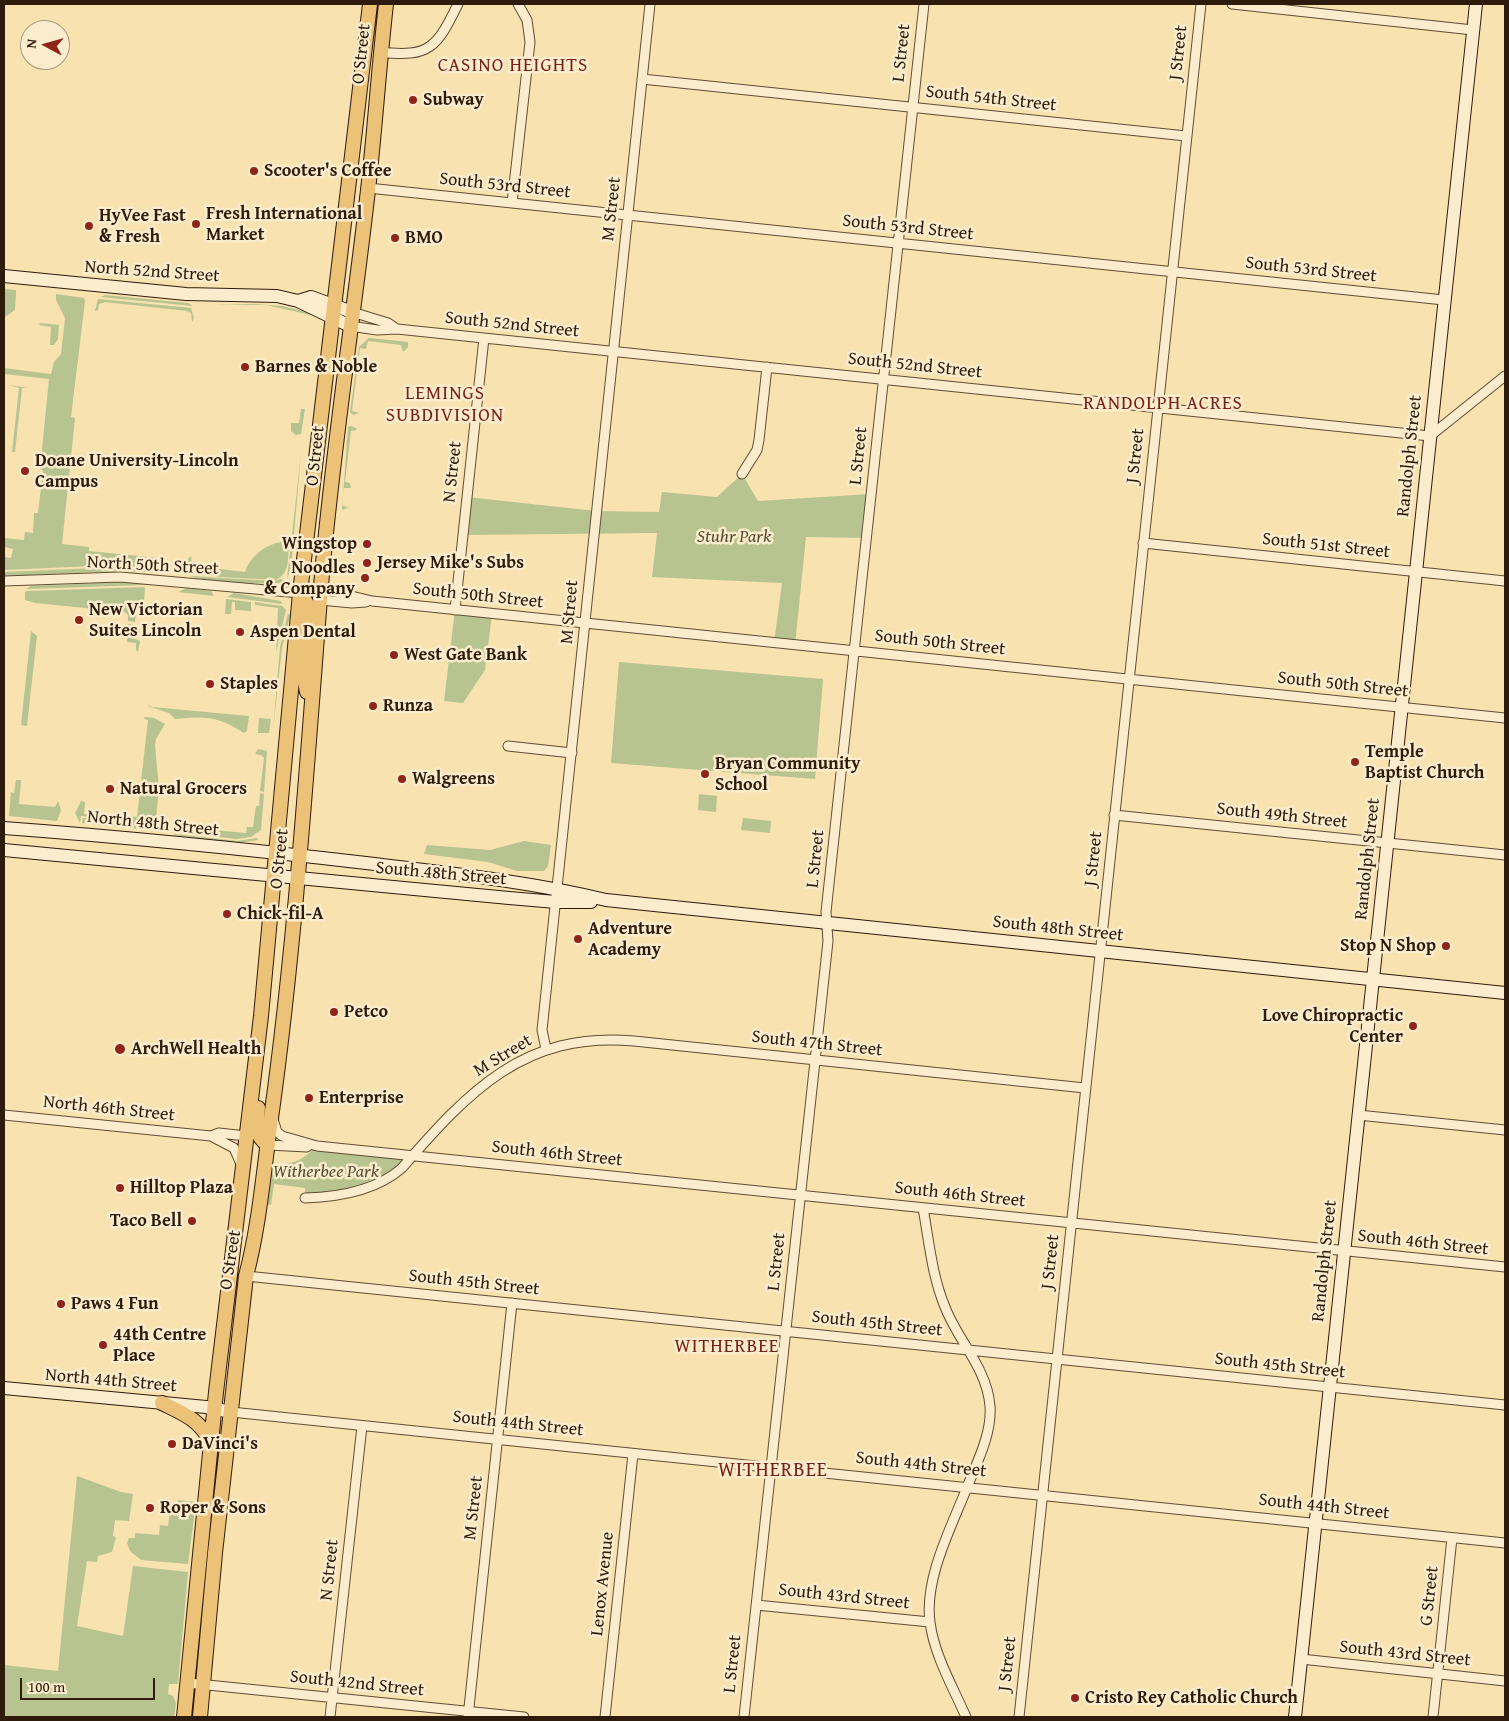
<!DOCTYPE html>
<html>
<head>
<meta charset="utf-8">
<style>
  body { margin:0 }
  #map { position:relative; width:1509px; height:1721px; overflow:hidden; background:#f8e2b0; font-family:"Gentium Book Plus",serif }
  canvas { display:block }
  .frame { position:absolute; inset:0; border:5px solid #2f1b0c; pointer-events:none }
  .north { position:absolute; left:20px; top:20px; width:50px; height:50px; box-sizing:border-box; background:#faeccc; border:1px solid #a9987f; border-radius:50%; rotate:276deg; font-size:14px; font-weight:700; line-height:20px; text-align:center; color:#2f1b0c }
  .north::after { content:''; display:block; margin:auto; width:18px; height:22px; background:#8f2418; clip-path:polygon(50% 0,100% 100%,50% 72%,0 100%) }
  .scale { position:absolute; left:20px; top:1678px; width:135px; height:22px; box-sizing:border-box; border:2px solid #2f1b0c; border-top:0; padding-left:6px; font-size:15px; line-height:18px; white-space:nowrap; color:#2f1b0c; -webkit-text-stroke:4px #faeccc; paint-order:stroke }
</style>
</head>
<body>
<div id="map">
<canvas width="1509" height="1721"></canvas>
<div class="frame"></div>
<div class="north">N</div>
<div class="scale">100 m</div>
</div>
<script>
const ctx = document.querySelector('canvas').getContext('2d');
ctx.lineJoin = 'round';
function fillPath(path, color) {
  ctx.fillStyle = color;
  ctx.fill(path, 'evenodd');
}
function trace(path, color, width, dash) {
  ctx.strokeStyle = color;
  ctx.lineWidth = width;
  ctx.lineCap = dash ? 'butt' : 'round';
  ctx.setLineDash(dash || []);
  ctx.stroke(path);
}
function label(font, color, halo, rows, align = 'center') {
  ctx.font = font + ' "Gentium Book Plus",serif';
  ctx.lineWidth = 5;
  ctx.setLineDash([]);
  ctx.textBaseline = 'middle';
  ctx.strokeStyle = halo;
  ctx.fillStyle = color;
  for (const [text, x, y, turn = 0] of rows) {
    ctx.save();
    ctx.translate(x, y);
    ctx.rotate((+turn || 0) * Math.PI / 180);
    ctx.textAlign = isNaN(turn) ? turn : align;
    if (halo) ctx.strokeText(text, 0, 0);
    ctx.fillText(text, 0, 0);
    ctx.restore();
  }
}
fillPath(new Path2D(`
  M4,289L16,290V293L15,310L5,317L4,327Z
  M56,294L84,298L85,301L71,417L75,418L62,544L89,547V551L159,558L161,556L168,570L116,565L4,570V557L11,558L13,549L4,547V538L24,540L25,532L33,533L34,513H38L43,470L40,469L49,379L4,374V368L51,374L54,362L61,354L65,318L56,300Z
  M105,295L188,303L193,306L101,297Z
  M98,299L191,308L194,318L192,322L191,313L187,311L105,302L99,304L98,310L95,311Z
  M255,304L282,306L311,313V315L266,305H213Z
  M40,323L59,325L58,339L54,345H50L51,327L39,325Z
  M369,338L408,342V347L403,352L401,345L368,341L366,349L360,348L352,411L359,413L353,415L350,412L359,347Z
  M8,385L29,388H22L15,452H12L19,388Z
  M301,409H305L301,434L296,435L291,431V423H299Z
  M351,426L356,428L357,430L351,431L345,482L350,483L351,488H344L342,505L348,508L342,510L348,427Z
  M301,454L291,569L287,579Z
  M742,474L758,501L871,494L867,538L806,537L795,645L774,643L782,583L652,577L657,533L463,535L467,497L596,511L659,512L662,492L717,497Z
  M281,542L289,543C288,556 290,574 276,580L221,577L188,572V559L191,556L192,564L196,566L245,572C249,558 264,545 281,542Z
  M120,567L168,573L122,571L4,576V572Z
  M190,576L273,581L282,579L284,582C274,586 200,581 190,576Z
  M121,582L140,583L144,585L26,589L31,586Z
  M145,587L144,603L137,604L135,622L128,621V615L125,612L35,603L25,600V592L28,591Z
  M187,588L211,591L214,596L178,592Z
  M234,593L281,601L282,604L227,597Z
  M226,599L251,602V611L235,610V602H232L231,614H225Z
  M255,602L282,606L286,610L276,652L278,608L255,605Z
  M455,610L492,614L485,670L463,703L444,701Z
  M288,613L290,616L282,648L273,730L280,647Z
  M128,624L134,625L133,638L140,641L138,652L136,650V643L127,642Z
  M31,631L37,636L27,726L21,725Z
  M619,662L823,679L815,779L611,763Z
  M147,704L152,707L249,716L247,731L244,733C218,716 205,716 175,719L169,713L150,707Z
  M145,717L154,718L165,724L156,739L155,745L159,789L155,827L145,826L144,819L141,829L82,823L83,818L94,819L102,814L137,817L148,720L144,719Z
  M259,718L271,719L269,733H258Z
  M258,749L267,751L264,792L260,791L264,758L261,755L255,754Z
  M16,780H21L19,804L55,807L58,801L61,810L57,821L9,816L11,792L14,793Z
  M260,793L264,794L261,830L251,837L237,839L201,835L202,829L246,833L247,827H253L256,806H259Z
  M699,794L717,796L716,812L698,810Z
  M81,801L85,802L84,814L93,815V817L81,816L80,823L75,813Z
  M743,818L771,821L770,833L741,830Z
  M175,834L237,841L257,838L258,840L238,843L173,835Z
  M524,841L551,845L548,866L544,871H517L488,862L424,854L427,845L490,850Z
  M317,1146L412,1156L375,1184L305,1198V1188L274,1184L271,1205L265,1204L271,1164C292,1165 302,1161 317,1146Z
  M77,1476L121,1492L133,1494L129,1521L115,1520L113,1536L116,1537L112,1552L98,1556L97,1562L87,1561L77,1626L123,1636L133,1566L188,1572L178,1684H169L168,1694L173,1696L176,1703L174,1717H4V1665L58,1671Z
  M178,1500L196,1502L188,1564L141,1560L130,1551L127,1543L129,1538H135V1533L159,1535L160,1525L168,1526L171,1502L178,1504Z`), '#b7c490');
const street = new Path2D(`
  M1232,4L1473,30
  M380,52C430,58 437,47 458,4
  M642,79L1186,136
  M368,188L1444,300
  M512,203L530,42L527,20L518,4
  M352,312L388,323L397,329
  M350,326L377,330L397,329L1430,436L1505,376
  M742,474L757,450L759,440L767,367
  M1143,543L1505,581
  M4,581L120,577L300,593
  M321,584L331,591L372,601L1505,718
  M320,600L352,603L366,602
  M455,610L484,338
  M508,746L572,753
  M1114,815L1505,855
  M546,1049L542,1030L650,4
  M4,1115L211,1136L234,1148L241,1164
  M1358,1115L1505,1130
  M273,1119L277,1132L282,1136L317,1146L1505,1267
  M211,1136L219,1133L246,1136
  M268,1145L307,1147
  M305,1198C338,1197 376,1191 402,1168C468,1092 524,1031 634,1041L1085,1088
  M923,1208C929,1241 932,1276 945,1307C958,1341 987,1368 990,1406C992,1433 978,1460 968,1485C952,1526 924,1578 930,1622C934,1655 953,1687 966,1717
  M246,1276L1505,1405
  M231,1412L1505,1543
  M756,1605L930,1622
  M1301,1659L1505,1681
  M188,1683L524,1717
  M330,1717L362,1426
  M468,1717L512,1303
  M605,1717L633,1454
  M744,1717L828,941L826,912L924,4
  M1019,1717L1201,4
  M1433,1717L1452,1538`);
const secondary = new Path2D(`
  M4,276L186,294L277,296L298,301L350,326
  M298,301L311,297L352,312
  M4,828C125,837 246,849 366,863C447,873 527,881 606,900L1505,993
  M4,850L509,898L556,902H591
  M4,1388L206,1407L231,1412
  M1295,1717L1476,4`);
const primary = new Path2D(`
  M300,593C320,612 300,666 307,692
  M258,1108C256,1124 254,1135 268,1145
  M162,1403C184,1414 199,1419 211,1442
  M184,1717L216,1392L261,1016L300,593L370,4
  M200,1717L215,1553L246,1276C260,1223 264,1166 272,1111C296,937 307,761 321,586C332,453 353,322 368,190C375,128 379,66 386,4`);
trace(street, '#614d35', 11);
trace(secondary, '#2f1b0c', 14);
trace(primary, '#2f1b0c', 16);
trace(street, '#faeccc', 9);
trace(secondary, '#faeccc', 12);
trace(primary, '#ecc178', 14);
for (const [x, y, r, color] of [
  [413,100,5,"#8f2418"],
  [254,171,5,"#8f2418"],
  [196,224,5,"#8f2418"],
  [89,226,5,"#8f2418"],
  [395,238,5,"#8f2418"],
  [245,367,5,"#8f2418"],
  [25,471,5,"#8f2418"],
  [367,544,5,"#8f2418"],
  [367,563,5,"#8f2418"],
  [365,578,5,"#8f2418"],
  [79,620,5,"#8f2418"],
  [240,632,5,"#8f2418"],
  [394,655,5,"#8f2418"],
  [210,684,5,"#8f2418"],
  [373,706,5,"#8f2418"],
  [1355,762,5,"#8f2418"],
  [705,774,5,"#8f2418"],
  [402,779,5,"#8f2418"],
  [110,789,5,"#8f2418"],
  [227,914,5,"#8f2418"],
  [578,939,5,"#8f2418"],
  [1446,946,5,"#8f2418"],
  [334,1012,5,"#8f2418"],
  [1413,1026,5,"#8f2418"],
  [120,1049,6,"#8f2418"],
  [309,1098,5,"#8f2418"],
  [120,1188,5,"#8f2418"],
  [192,1221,5,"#8f2418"],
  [61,1304,5,"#8f2418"],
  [103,1345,5,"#8f2418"],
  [172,1444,5,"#8f2418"],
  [150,1508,5,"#8f2418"],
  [1075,1698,5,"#8f2418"]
]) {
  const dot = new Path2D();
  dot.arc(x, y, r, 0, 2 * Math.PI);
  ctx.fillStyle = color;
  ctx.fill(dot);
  trace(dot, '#faeccc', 2);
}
label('18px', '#2f1b0c', '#faeccc', [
  ["L Street",902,53,-84],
  ["J Street",1179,53,-84],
  ["O Street",362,54,-84],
  ["South 54th Street",991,99,6],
  ["South 53rd Street",505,186,6],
  ["M Street",612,209,-84],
  ["South 53rd Street",908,228,6],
  ["South 53rd Street",1311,270,6],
  ["North 52nd Street",152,272,4],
  ["South 52nd Street",512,325,6],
  ["South 52nd Street",915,366,6],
  ["O Street",316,456,-84],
  ["L Street",859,456,-84],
  ["J Street",1136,456,-84],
  ["Randolph Street",1410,456,-84],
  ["N Street",453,472,-84],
  ["South 51st Street",1326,546,6],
  ["North 50th Street",153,566,3],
  ["South 50th Street",478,596,6],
  ["M Street",570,612,-85],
  ["South 50th Street",940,643,6],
  ["South 50th Street",1343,685,6],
  ["South 49th Street",1282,816,6],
  ["North 48th Street",153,824,6],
  ["O Street",280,859,-84],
  ["L Street",816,859,-84],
  ["J Street",1094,859,-84],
  ["Randolph Street",1368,859,-84],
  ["South 48th Street",441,874,5],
  ["South 48th Street",1058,929,6],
  ["South 47th Street",817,1044,6],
  ["M Street",503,1056,-31],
  ["North 46th Street",109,1109,6],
  ["South 46th Street",557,1154,6],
  ["South 46th Street",960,1195,6],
  ["South 46th Street",1423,1243,6],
  ["O Street",231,1260,-81],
  ["Randolph Street",1325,1261,-84],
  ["L Street",777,1262,-84],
  ["J Street",1051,1262,-84],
  ["South 45th Street",474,1283,6],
  ["South 45th Street",877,1324,6],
  ["South 45th Street",1280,1366,6],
  ["North 44th Street",111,1381,5],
  ["South 44th Street",518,1424,6],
  ["South 44th Street",921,1465,6],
  ["South 44th Street",1324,1507,6],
  ["M Street",474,1508,-84],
  ["N Street",330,1570,-84],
  ["Lenox Avenue",603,1584,-84],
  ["G Street",1430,1596,-84],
  ["South 43rd Street",844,1597,6],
  ["South 43rd Street",1405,1654,6],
  ["L Street",733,1664,-84],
  ["J Street",1008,1664,-84],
  ["South 42nd Street",357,1684,6]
]);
label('bold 18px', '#2f1b0c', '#faeccc', [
  ["Subway",423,100],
  ["Scooter's Coffee",264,171],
  ["Fresh International",206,214],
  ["Market",206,235],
  ["HyVee Fast",99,216],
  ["& Fresh",99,237],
  ["BMO",405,238],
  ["Barnes & Noble",255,367],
  ["Doane University-Lincoln",35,461],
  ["Campus",35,482],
  ["Wingstop",357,544,"right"],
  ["Jersey Mike's Subs",377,563],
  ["Noodles",355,568,"right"],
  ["& Company",355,589,"right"],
  ["New Victorian",89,610],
  ["Suites Lincoln",89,631],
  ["Aspen Dental",250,632],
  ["West Gate Bank",404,655],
  ["Staples",220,684],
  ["Runza",383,706],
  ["Temple",1365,752],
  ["Baptist Church",1365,773],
  ["Bryan Community",715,764],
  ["School",715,785],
  ["Walgreens",412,779],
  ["Natural Grocers",120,789],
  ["Chick-fil-A",237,914],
  ["Adventure",588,929],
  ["Academy",588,950],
  ["Stop N Shop",1436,946,"right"],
  ["Petco",344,1012],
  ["Love Chiropractic",1403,1016,"right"],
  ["Center",1403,1037,"right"],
  ["ArchWell Health",131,1049],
  ["Enterprise",319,1098],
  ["Hilltop Plaza",130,1188],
  ["Taco Bell",182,1221,"right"],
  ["Paws 4 Fun",71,1304],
  ["44th Centre",113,1335],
  ["Place",113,1356],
  ["DaVinci's",182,1444],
  ["Roper & Sons",160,1508],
  ["Cristo Rey Catholic Church",1085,1698]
], 'left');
label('italic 18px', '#584e34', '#faeccc', [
  ["Stuhr Park",734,537],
  ["Witherbee Park",326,1172]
]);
ctx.letterSpacing = '1px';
label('19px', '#7a1f14', '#faeccc', [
  ["CASINO HEIGHTS",513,66],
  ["LEMINGS",445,394],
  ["SUBDIVISION",445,416],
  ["RANDOLPH ACRES",1163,404],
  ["WITHERBEE",727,1347]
]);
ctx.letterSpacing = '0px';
ctx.letterSpacing = '1px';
label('20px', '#7a1f14', '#faeccc', [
  ["WITHERBEE",773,1471]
]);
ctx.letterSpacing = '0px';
</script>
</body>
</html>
